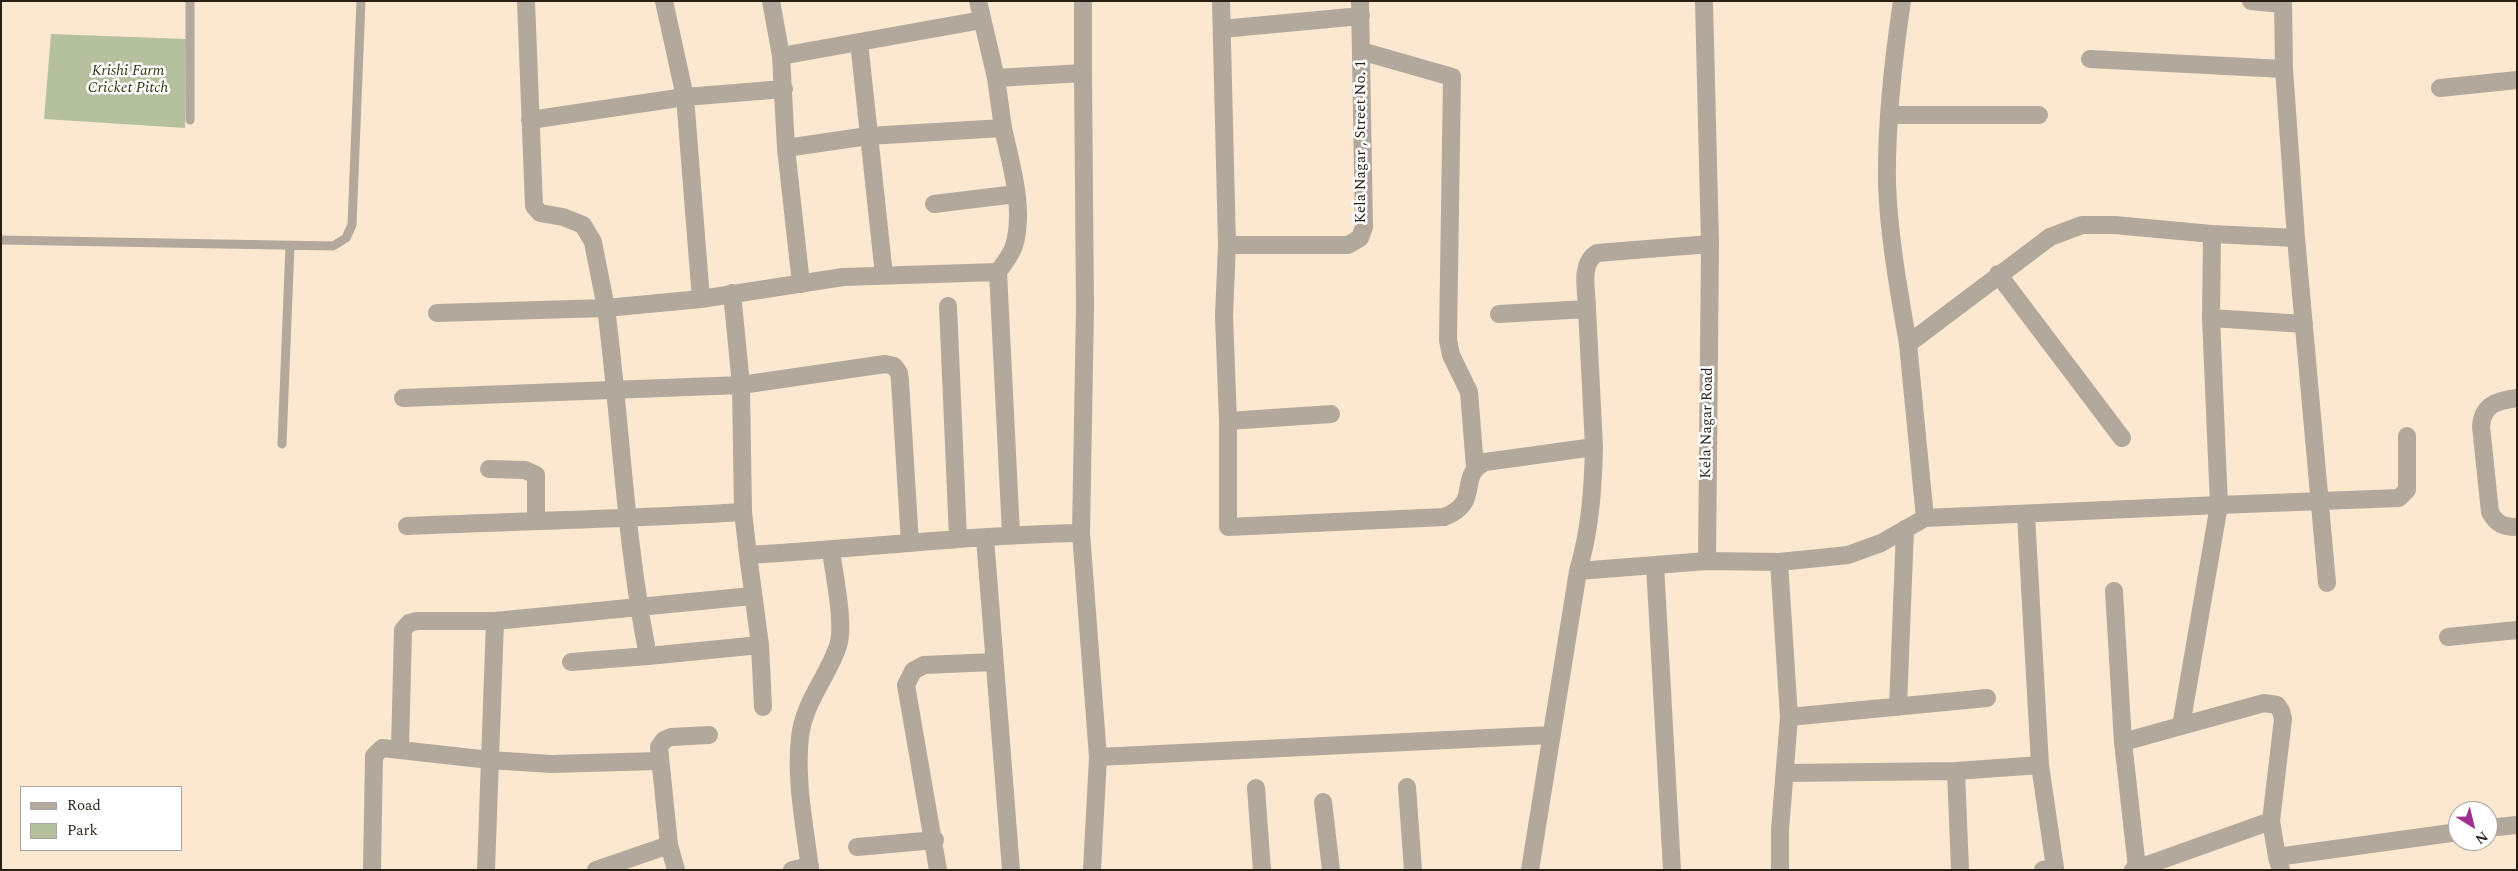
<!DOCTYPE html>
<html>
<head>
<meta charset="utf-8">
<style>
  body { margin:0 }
  #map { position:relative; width:2518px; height:871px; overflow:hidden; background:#fce8d0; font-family:Spectral,serif }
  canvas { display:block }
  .frame { position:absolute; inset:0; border:2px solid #281f14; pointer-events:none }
  .legend { position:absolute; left:20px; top:786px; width:162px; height:65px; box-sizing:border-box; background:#fff; border:1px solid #a9a5a1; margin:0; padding:6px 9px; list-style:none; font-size:15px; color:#281f14 }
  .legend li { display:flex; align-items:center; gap:10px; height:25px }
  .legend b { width:25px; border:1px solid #a9a5a1 }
  .north { position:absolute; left:2448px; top:801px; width:50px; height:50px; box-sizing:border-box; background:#fff; border:1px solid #a9a5a1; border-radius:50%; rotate:144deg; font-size:14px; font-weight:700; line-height:20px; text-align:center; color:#281f14 }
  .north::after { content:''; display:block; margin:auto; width:18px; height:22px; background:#9f308e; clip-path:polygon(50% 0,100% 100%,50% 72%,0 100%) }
</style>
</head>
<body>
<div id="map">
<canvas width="2518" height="871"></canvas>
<div class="frame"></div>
<ul class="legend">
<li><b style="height:6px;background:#b2a89b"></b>Road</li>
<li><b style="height:14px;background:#b5c09f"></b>Park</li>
</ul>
<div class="north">N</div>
</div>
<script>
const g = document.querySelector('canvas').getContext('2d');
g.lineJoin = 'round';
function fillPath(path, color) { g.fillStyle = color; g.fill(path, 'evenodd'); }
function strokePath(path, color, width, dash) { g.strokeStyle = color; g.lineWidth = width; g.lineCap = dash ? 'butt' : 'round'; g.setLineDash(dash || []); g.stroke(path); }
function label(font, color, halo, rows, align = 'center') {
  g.font = font + ' Spectral,serif'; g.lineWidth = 5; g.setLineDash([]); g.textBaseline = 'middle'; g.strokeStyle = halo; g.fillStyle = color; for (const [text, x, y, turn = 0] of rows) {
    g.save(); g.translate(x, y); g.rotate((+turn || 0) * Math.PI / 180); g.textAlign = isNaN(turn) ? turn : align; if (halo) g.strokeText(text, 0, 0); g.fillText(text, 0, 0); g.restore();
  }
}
const green = new Path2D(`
  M 51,34 L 186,39 L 185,128 L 44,119 Z`);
const service = new Path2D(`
  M 190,1 L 190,120
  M 1,240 L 333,246 L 346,238 L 352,225 L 361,1
  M 282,444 L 290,245`);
const minor = new Path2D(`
  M 664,1 L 685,97 L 701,299
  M 771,1 L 781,56 L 786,148
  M 978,1 L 996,78
  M 1221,1 L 1227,245 L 1224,316 L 1228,421
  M 1704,1 L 1710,244 L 1707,561 L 1779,562 L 1789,717 L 1780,830 L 1780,870
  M 1902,1 C 1893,61 1886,123 1887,184 C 1889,238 1899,291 1908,344 L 2050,237 L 2082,225 L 2114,225 L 2212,234 L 2296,238
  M 2251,1 L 2282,4
  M 2283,1 L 2284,69
  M 1222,29 L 1361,16
  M 859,42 L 884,275
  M 1361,51 L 1452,77 L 1448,340 L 1451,355 L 1469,392 L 1475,467
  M 781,56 L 982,20
  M 2090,59 L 2284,69 L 2296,238 L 2327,583
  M 2440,88 L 2517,80
  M 1889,115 L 2039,115
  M 530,120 L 685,97 L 784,89
  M 934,204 L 1016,194
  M 1227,245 L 1348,245 L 1360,238 L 1364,227 L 1360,1
  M 998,272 L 1011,534
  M 1998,274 L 2122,438
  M 801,284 L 786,148 L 868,136 L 1003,128 L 996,78 L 1083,73 L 1083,1
  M 732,293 L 741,385 L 743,512
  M 948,306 L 958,538
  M 1587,309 L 1594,447
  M 437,313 L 606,308 L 593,242 L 583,225 L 563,217 L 540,213 L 534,206 L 526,1
  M 1499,314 L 1587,309 C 1587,291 1579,264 1597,253 L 1710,244
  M 2211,318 L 2304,324
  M 1908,344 L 1925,518
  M 403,398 L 741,385 L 885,364 L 894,366 L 899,373 L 900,381 L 910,543
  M 2517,398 C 2497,401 2483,404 2481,426 L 2490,512 C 2496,524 2504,527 2517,527
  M 1331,414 L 1228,421 L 1228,527 L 1444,517 C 1483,502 1456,477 1485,462 L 1594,447 C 1593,490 1590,531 1578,571 L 1530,870
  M 489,469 L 525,470 L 536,475 L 536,520
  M 407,526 C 519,521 631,519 743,512 L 748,555 C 859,549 969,535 1081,533 L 1085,308 L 1083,73
  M 1081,533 L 1098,757 L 1092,870
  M 985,538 L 1011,870
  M 748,555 L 760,645 L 763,707
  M 1779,562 L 1848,555 L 1881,543 L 1925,518 L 2219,505 L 2211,318 L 2212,234
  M 1655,565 L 1672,870
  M 1578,571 L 1707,561
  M 2114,591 L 2123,742
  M 2448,637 L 2517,630
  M 648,656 L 760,645
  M 571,662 L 648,656 C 625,541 621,424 606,308 L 701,299 L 843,277 L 998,272 C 1003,265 1011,255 1014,246 C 1025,209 1011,165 1003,128
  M 1898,707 L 1905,529
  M 1789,717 L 1987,698
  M 2181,726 L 2219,505 L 2399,498 L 2407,490 L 2407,436
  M 400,750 L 403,630 L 409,623 L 417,621 L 495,621 L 752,596
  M 1098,757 L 1550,735
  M 2040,765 L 2055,868 L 2043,870
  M 1956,771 L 1960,870
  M 1786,773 L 1956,771 L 2040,765 L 2026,515
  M 1407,787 L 1413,870
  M 1256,788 L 1262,870
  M 1323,802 L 1331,870
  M 2488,828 L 2517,825
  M 669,845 L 676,870
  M 857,847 L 935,840
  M 2277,857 L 2458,832
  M 2137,868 L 2123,742 L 2264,703 L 2277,705 L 2281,711 L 2283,719 L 2271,821
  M 372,870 L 374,756 L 382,748 L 490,760 L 551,764 L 659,761
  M 486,870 L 495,621
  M 596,870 L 669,845 L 659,747 L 664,740 L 671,737 L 709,735
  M 792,870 L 810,866
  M 810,870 C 805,827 795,780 800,737 C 804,702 827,678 838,646 C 845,625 834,574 831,551
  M 938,870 L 906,685 L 913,671 L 924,665 L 994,662
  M 2133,870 L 2271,821 L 2277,857 L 2281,870`);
const parkNames = [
  ["Krishi Farm",128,72],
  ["Cricket Pitch",128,89]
];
const streetNames = [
  ["Kela Nagar , Street No. 1",1362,142,-90],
  ["Kela Nagar Road",1708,423,-89]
];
fillPath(green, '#b5c09f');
strokePath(service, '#b2a89b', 9);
strokePath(minor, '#b2a89b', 18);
label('italic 15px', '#2c3707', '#fff', parkNames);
label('15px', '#281f14', '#fff', streetNames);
</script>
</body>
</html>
